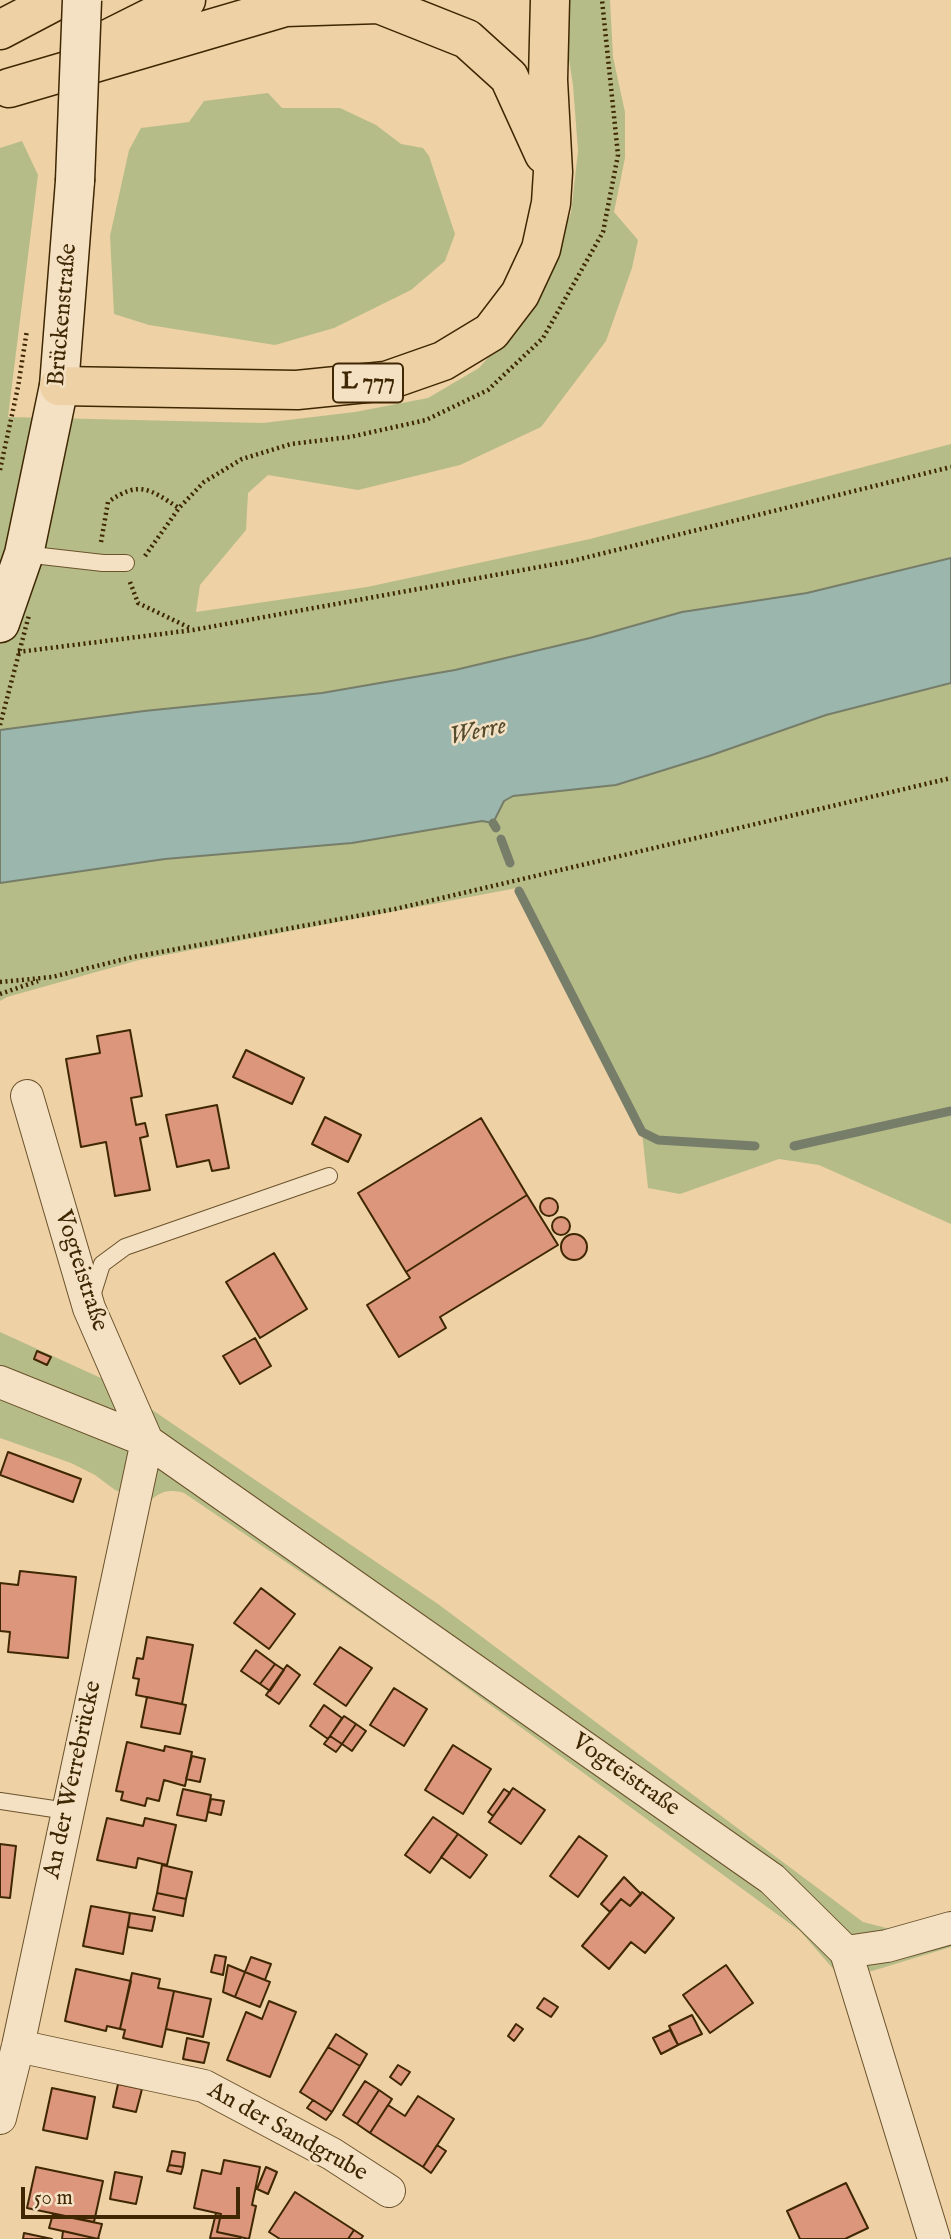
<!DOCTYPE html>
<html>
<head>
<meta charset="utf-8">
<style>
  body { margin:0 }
  #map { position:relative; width:951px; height:2239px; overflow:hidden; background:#eed1a5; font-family:"IM FELL English",serif }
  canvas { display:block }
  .scale { position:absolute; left:21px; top:2187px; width:219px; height:32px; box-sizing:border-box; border:4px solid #3e2702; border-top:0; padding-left:9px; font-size:21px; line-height:24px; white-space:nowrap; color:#3e2702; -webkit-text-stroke:5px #f4e1c4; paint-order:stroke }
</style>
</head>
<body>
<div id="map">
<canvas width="951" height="2239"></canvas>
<div class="scale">50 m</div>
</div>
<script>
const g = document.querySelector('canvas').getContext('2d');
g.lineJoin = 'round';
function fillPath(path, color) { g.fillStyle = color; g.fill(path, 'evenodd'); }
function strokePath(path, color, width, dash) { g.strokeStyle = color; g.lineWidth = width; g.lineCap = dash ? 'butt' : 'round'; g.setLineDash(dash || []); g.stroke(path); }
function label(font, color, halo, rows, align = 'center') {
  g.font = font + ' "IM FELL English",serif'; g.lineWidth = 5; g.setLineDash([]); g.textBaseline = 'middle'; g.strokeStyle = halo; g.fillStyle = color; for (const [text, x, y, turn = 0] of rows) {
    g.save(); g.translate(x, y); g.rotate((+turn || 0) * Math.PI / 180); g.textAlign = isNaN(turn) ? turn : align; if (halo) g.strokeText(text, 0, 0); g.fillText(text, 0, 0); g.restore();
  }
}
const green = new Path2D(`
  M 563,0 L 610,0 L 613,57 L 625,112 L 625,158 L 614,212 L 638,240 L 632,268 L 606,341 L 541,427 L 460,465 L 358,490 L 268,475 L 248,493 L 246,530 L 200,585 L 196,612 L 367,587 L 590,539 L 951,444 L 951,558 L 807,593 L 682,612 L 590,638 L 455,670 L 323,693 L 144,711 L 0,730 L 0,148 L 22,141 L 38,175 L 8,417 L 263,423 L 355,412 L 428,398 L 479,368 L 524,317 L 571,213 L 578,151 L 573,85 L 562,16 Z
  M 268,93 L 282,108 L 340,108 L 376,125 L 401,144 L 423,148 L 429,156 L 455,234 L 445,261 L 411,290 L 334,328 L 275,345 L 149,325 L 114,314 L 110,236 L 129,150 L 141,128 L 189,122 L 204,101 Z
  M 951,683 L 951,1224 L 819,1165 L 779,1159 L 680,1194 L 648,1188 L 641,1123 L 522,887 L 139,960 L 7,997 L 0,1001 L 0,883 L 165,859 L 352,843 L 482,821 L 493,822 L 504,801 L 513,796 L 616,785 L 709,756 L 826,715 Z
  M 0,1332 L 114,1384 L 438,1604 L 863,1922 L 890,1929 L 951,1912 L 951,1947 L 872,1971 L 836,1972 L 800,1931 L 404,1642 L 184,1493 C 169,1489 161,1491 150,1501 L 115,1490 L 95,1475 L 71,1463 L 0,1438 Z`);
const water = new Path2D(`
  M 951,558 L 951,683 L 826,715 L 709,756 L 616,785 L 513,796 L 504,801 L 493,823 L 482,821 L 352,843 L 165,859 L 0,883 L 0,730 L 144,711 L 322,693 L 455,670 L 590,638 L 682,612 L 807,593 Z`);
const stream = new Path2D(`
  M 493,823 L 496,828
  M 501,839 L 510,863
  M 519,891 L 642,1132 L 658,1140 L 755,1146
  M 794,1146 L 951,1111`);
const building = new Path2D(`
  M 130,1030 L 142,1096 L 131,1098 L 136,1125 L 145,1123 L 148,1136 L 140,1138 L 150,1190 L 115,1196 L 106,1142 L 81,1147 L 66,1059 L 100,1053 L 97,1036 Z
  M 246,1050 L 304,1078 L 292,1104 L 233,1077 Z
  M 217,1105 L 229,1168 L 212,1171 L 209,1160 L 177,1167 L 166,1115 Z
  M 325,1117 L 361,1135 L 348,1162 L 312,1144 Z
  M 481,1118 L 527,1195 L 406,1272 L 358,1193 Z
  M 527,1195 L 558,1245 L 440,1317 L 446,1328 L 399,1357 L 367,1305 L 410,1278 L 406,1272 Z
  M540 1207a9 9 0 1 1 18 0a9 9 0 1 1-18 0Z
  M552 1226a9 9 0 1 1 18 0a9 9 0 1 1-18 0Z
  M561 1247a13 13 0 1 1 26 0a13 13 0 1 1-26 0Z
  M 274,1253 L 307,1309 L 260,1338 L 226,1282 Z
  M 255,1338 L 271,1366 L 240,1384 L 223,1356 Z
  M 37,1351 L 51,1357 L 47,1365 L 34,1359 Z
  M 8,1452 L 81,1479 L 73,1502 L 0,1475 Z
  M 20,1571 L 76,1577 L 68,1658 L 8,1652 L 10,1632 L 0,1631 L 0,1583 L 18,1585 Z
  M 261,1588 L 295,1614 L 269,1649 L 234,1623 Z
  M 147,1637 L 193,1645 L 182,1704 L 136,1695 L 139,1679 L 133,1678 L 137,1658 L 143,1659 Z
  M 340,1647 L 372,1668 L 346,1706 L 314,1684 Z
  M 256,1650 L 275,1664 L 260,1684 L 241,1671 Z
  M 275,1664 L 284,1670 L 270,1691 L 260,1684 Z
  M 287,1665 L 300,1675 L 279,1704 L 266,1695 Z
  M 394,1688 L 427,1709 L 404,1746 L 370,1725 Z
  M 147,1697 L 186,1705 L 180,1734 L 141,1727 Z
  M 324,1705 L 342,1718 L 328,1739 L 310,1726 Z
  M 344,1716 L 356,1724 L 342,1744 L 330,1736 Z
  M 356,1724 L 366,1731 L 352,1751 L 342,1744 Z
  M 330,1736 L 342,1744 L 336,1752 L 324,1744 Z
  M 127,1742 L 164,1751 L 165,1746 L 192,1752 L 185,1786 L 164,1780 L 159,1801 L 147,1798 L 145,1806 L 121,1800 L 123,1792 L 116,1791 Z
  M 453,1745 L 491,1769 L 463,1814 L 425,1790 Z
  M 192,1756 L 205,1759 L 200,1782 L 186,1779 Z
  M 513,1788 L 545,1810 L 521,1844 L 489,1822 Z
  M 183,1789 L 211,1795 L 206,1821 L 177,1815 Z
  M 504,1789 L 510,1793 L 493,1816 L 488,1812 Z
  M 211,1799 L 224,1801 L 221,1815 L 208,1812 Z
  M 433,1817 L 458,1834 L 430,1873 L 405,1855 Z
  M 107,1818 L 143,1826 L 145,1818 L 176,1825 L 167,1865 L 138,1858 L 136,1868 L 97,1860 Z
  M 458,1834 L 487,1855 L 470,1878 L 441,1857 Z
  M 579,1836 L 607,1856 L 578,1897 L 550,1876 Z
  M 0,1844 L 16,1846 L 10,1898 L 0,1897 Z
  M 162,1865 L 192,1872 L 186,1899 L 157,1893 Z
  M 624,1877 L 641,1894 L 630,1906 L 621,1899 L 610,1912 L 601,1904 Z
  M 642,1892 L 674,1918 L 645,1953 L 631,1942 L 609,1969 L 582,1946 L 621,1899 L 630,1906 Z
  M 157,1893 L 186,1899 L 183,1916 L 153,1910 Z
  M 91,1906 L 130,1913 L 123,1954 L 83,1946 Z
  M 130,1913 L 155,1917 L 152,1931 L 128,1927 Z
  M 215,1955 L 226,1957 L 223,1975 L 211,1972 Z
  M 251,1957 L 271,1964 L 265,1980 L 245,1972 Z
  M 228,1965 L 245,1972 L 235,1997 L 223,1992 Z
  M 726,1965 L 753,2003 L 710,2033 L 683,1995 Z
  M 76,1969 L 131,1981 L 120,2029 L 107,2026 L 106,2031 L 65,2021 Z
  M 245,1972 L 270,1982 L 260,2007 L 235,1997 Z
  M 132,1973 L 160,1979 L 158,1988 L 174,1991 L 162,2047 L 123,2038 L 125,2030 L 120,2029 Z
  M 174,1991 L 211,1999 L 203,2037 L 166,2029 Z
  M 544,1998 L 558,2007 L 551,2017 L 537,2008 Z
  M 269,2001 L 296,2012 L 270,2077 L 227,2060 L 246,2012 L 262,2019 Z
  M 692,2015 L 702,2034 L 678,2045 L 669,2026 Z
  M 516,2024 L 523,2029 L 514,2041 L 508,2036 Z
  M 670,2030 L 678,2045 L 661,2054 L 653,2038 Z
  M 336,2034 L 367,2054 L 360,2066 L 328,2047 Z
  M 187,2038 L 209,2043 L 204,2063 L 183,2059 Z
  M 328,2047 L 360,2066 L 332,2112 L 300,2092 Z
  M 398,2065 L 410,2072 L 401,2085 L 390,2077 Z
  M 365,2081 L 379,2090 L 357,2124 L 343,2115 Z
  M 118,2084 L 142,2089 L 136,2112 L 113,2107 Z
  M 52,2088 L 95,2097 L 87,2139 L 43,2130 Z
  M 379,2090 L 392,2099 L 370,2133 L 357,2124 Z
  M 418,2096 L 454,2119 L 423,2167 L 370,2133 L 388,2105 L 405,2116 Z
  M 313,2100 L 332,2112 L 326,2120 L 307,2108 Z
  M 437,2145 L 446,2151 L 431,2173 L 423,2167 Z
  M 172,2151 L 185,2153 L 183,2167 L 169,2165 Z
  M 224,2160 L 260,2167 L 252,2205 L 256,2206 L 249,2239 L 217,2232 L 221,2214 L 194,2208 L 202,2170 L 221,2174 Z
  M 169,2165 L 183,2167 L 181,2174 L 167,2171 Z
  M 36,2167 L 103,2181 L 94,2222 L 27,2208 Z
  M 266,2167 L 277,2172 L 268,2194 L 257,2189 Z
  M 115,2172 L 142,2177 L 136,2204 L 110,2199 Z
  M 846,2183 L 868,2228 L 845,2239 L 800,2239 L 787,2211 Z
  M 295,2192 L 354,2230 L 348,2239 L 280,2239 L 269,2232 Z
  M 216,2213 L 221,2214 L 217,2232 L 241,2237 L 240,2239 L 210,2238 Z
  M 53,2214 L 102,2224 L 98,2239 L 49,2228 Z
  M 354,2230 L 363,2236 L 361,2239 L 348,2239 Z
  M 63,2231 L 98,2239 L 99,2239 L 62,2239 Z
  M 24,2233 L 52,2239 L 23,2239 Z`);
const path = new Path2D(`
  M 0,470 L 18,387 L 27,330
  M 101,542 L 108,502 C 140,480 149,489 179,508
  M 145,556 L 179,508 L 204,482 L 242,459 L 291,444 L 350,437 L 426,420 L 488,390 L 543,338 L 603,232 L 618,155 L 602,0
  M 130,582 L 138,603 L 192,629
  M 18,652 L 193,630 L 572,561 L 951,467
  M 0,982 L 52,977 L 133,957 L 395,909 L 951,778
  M 0,994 L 38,981`);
const service = new Path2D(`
  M 24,554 L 103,563 L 126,563
  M 91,1299 L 102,1264 L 125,1247 L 329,1176
  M 0,1801 L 67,1811`);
const minor = new Path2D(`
  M 27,1096 L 89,1308 L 147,1441
  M 0,1382 L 147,1441 L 772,1879 L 846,1952 L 934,2239
  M 846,1952 L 887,1946 L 951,1928
  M 18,2046 L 204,2086 L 332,2154 L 389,2191
  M 0,2118 L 18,2046 L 147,1441`);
const secondary = new Path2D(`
  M 0,623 L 24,554 L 59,386 L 75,181`);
const trunk = new Path2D(`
  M 0,30 L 57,0
  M 100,43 L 186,0
  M 9,88 L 285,7 L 379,4 L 467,39 L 509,77 L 544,154
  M 59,386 L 297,390 L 386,381 L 443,361 L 491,332 L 520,294 L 541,249 L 551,203 L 553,172 L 548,80 L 550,0`);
const pathBridge = new Path2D(`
  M 0,725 L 29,615`);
const secondaryBridge = new Path2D(`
  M 75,181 L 82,0`);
const shields = [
  [368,383,70]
];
const shieldNames = [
  ["L 777",368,383]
];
const streetNames = [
  ["Brückenstraße",64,315,-85],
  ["Vogteistraße",80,1271,72],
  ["Vogteistraße",625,1776,35],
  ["An der Werrebrücke",74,1780,-78],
  ["An der Sandgrube",287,2133,29]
];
const waterNames = [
  ["Werre",478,733,-12]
];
fillPath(green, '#b6bc88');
fillPath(water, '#9bb6ad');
strokePath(water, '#767d69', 2);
strokePath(stream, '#767d69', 9);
fillPath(building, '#db967b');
strokePath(building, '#3e2702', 2);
strokePath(service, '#6a522b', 18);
strokePath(minor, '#6a522b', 34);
strokePath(secondary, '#3e2702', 41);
strokePath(trunk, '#3e2702', 41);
strokePath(path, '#3e2702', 4.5, [2, 3.5]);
strokePath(service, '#f4e1c4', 16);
strokePath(minor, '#f4e1c4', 32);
strokePath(secondary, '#f4e1c4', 38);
strokePath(trunk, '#eed1a5', 38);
strokePath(secondaryBridge, '#3e2702', 41, []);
strokePath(pathBridge, '#3e2702', 4.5, [2, 3.5]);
strokePath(secondaryBridge, '#f4e1c4', 38);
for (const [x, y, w] of shields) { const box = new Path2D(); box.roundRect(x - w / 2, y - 19.5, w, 39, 5); g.fillStyle = '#f4e1c4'; g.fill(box); strokePath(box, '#3e2702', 2); }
label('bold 23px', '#3e2702', null, shieldNames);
label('24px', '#3e2702', '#f4e1c4', streetNames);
label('italic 26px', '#554b2d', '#f4e1c4', waterNames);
</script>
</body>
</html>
